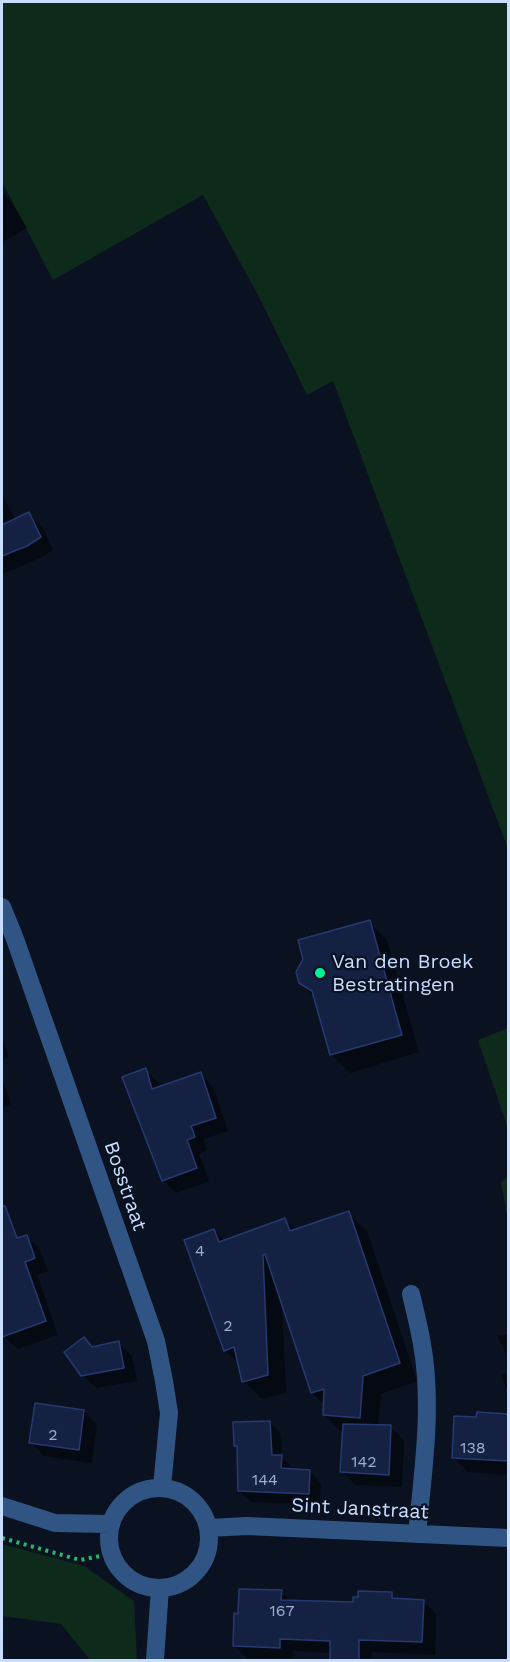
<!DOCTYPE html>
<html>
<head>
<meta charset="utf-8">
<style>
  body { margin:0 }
  #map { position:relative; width:510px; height:1662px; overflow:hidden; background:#0a1120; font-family:"Work Sans",sans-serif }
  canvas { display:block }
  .frame { position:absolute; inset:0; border:3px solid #c9ddff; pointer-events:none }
</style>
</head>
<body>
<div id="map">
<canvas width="510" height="1662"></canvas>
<div class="frame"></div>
</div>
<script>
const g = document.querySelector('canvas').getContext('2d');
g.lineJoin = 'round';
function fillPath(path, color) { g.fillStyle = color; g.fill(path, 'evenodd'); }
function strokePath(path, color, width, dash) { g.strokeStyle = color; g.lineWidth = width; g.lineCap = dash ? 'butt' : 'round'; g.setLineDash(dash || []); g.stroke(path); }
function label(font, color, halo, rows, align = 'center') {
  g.font = font + ' "Work Sans",sans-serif'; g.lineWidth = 4.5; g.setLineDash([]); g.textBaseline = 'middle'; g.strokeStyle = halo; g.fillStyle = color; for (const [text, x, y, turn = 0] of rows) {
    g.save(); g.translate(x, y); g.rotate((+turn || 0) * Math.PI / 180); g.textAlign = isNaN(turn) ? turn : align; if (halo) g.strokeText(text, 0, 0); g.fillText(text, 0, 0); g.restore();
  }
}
const green = new Path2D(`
  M 2,2 L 508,2 L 508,849 L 333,381 L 307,395 L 258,295 L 203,195 L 53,280 L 2,182 Z
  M 508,1028 L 508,1129 L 478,1040 Z
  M 508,1177 L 508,1220 L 501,1182 Z
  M 2,1544 L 84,1566 L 134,1601 L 137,1660 L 90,1660 L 61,1624 L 2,1616 Z`);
const shadow = new Path2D(`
  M 2,192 L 13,204 L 27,228 L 2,242 Z
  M 2,495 L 16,520 L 29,514 L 42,526 L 53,550 L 40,558 L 2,574 Z
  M 369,922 L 387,940 L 419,1052 L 350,1073 L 331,1054 L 315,998 L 300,983 Z
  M 2,1037 L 9,1057 L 2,1060 Z
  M 145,1069 L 158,1082 L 160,1088 L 200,1074 L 213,1087 L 228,1131 L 203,1139 L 207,1150 L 199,1154 L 209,1181 L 176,1193 L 163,1180 Z
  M 2,1079 L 11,1104 L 2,1108 Z
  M 348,1213 L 367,1231 L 417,1381 L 381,1394 L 378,1426 L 391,1427 L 404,1440 L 402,1487 L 355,1485 L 342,1471 L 343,1433 L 324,1415 L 325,1405 L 312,1393 L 282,1305 L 286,1393 L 262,1399 L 244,1381 L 239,1364 L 225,1350 L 214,1230 L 225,1241 L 285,1220 L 295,1230 Z
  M 27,1236 L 40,1250 L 48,1271 L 37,1275 L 58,1335 L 18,1349 L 4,1336 L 2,1328 L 2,1245 Z
  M 497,1335 L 508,1335 L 508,1358 Z
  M 84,1339 L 94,1348 L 118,1343 L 132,1356 L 137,1381 L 96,1388 L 83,1375 Z
  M 508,1372 L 508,1392 L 501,1376 Z
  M 84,1411 L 97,1425 L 92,1463 L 44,1456 L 31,1443 Z
  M 478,1414 L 508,1415 L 508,1475 L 468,1472 L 453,1458 L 478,1419 Z
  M 270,1422 L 281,1434 L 282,1458 L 293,1468 L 292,1470 L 309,1471 L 321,1483 L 320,1505 L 251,1502 L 239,1490 L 238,1449 L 235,1446 Z
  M 281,1592 L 291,1601 L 354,1603 L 391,1593 L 398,1600 L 423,1601 L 436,1614 L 435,1655 L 372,1652 L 371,1660 L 331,1660 L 331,1653 L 293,1651 L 292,1660 L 248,1659 L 234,1646 L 239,1615 Z`);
const building = new Path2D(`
  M 29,512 L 41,537 L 27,546 L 2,556 L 2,525 Z
  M 370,920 L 402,1035 L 330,1055 L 312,991 L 299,983 L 296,972 L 303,959 L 298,940 Z
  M 146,1068 L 152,1089 L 201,1072 L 216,1118 L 191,1126 L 195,1137 L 187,1140 L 197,1168 L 162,1181 L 122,1077 Z
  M 2,1206 L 5,1206 L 17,1238 L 27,1235 L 35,1258 L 25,1262 L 46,1321 L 2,1337 Z
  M 349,1211 L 400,1363 L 363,1376 L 360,1418 L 323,1415 L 324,1389 L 311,1393 L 265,1254 L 263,1255 L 268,1375 L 242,1382 L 234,1347 L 224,1351 L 184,1240 L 214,1229 L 219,1242 L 285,1218 L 290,1231 Z
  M 84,1337 L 92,1347 L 119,1341 L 124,1368 L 81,1376 L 64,1352 Z
  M 35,1403 L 84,1410 L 79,1450 L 29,1443 Z
  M 477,1412 L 508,1414 L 508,1461 L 452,1458 L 454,1416 L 476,1417 Z
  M 270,1421 L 272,1455 L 282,1455 L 281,1468 L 310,1470 L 309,1494 L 238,1491 L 237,1446 L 234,1446 L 233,1422 Z
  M 343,1424 L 391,1425 L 389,1475 L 340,1472 Z
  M 239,1589 L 282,1590 L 281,1600 L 353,1602 L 353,1597 L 358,1597 L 358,1591 L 392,1592 L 392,1598 L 424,1600 L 422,1642 L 359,1640 L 359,1660 L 330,1660 L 330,1641 L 280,1639 L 280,1648 L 233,1646 L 234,1613 L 238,1614 Z`);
const path = new Path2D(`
  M 2,1538 L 80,1560 L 111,1554`);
const minor = new Path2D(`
  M 2,907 L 15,939 L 156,1341 L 164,1381 L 169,1413 L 162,1487
  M 411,1294 C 415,1311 419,1327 422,1344 C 433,1405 423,1472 417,1534
  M109 1538a50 50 0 1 1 100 0a50 50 0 1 1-100 0Z
  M 2,1506 L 55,1523 L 110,1524
  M 209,1528 L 247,1526 L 508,1538
  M 155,1660 L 160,1588`);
const markers = [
  [320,973,6,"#00f497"]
];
const numberNames = [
  ["4",200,1251],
  ["2",228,1326],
  ["2",53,1435],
  ["138",473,1448],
  ["142",364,1462],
  ["144",265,1480],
  ["167",282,1611]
];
const poiNames = [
  ["Van den Broek",332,962],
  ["Bestratingen",332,985]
];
const streetNames = [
  ["Bosstraat",125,1186,71],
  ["Sint Janstraat",360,1509,3]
];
fillPath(green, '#0d2a1b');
fillPath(shadow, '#0007');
fillPath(building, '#152143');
strokePath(building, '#243a71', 1.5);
strokePath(path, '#21bb68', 4, [3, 4.5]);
strokePath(minor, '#305584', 18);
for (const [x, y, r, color] of markers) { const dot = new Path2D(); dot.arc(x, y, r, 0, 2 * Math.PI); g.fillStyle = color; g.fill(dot); strokePath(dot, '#0a1120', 2); }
label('16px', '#9caed0', null, numberNames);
label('20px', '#c9ddff', '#0a1120', poiNames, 'left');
label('20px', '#c9ddff', '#0a1120', streetNames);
</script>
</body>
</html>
